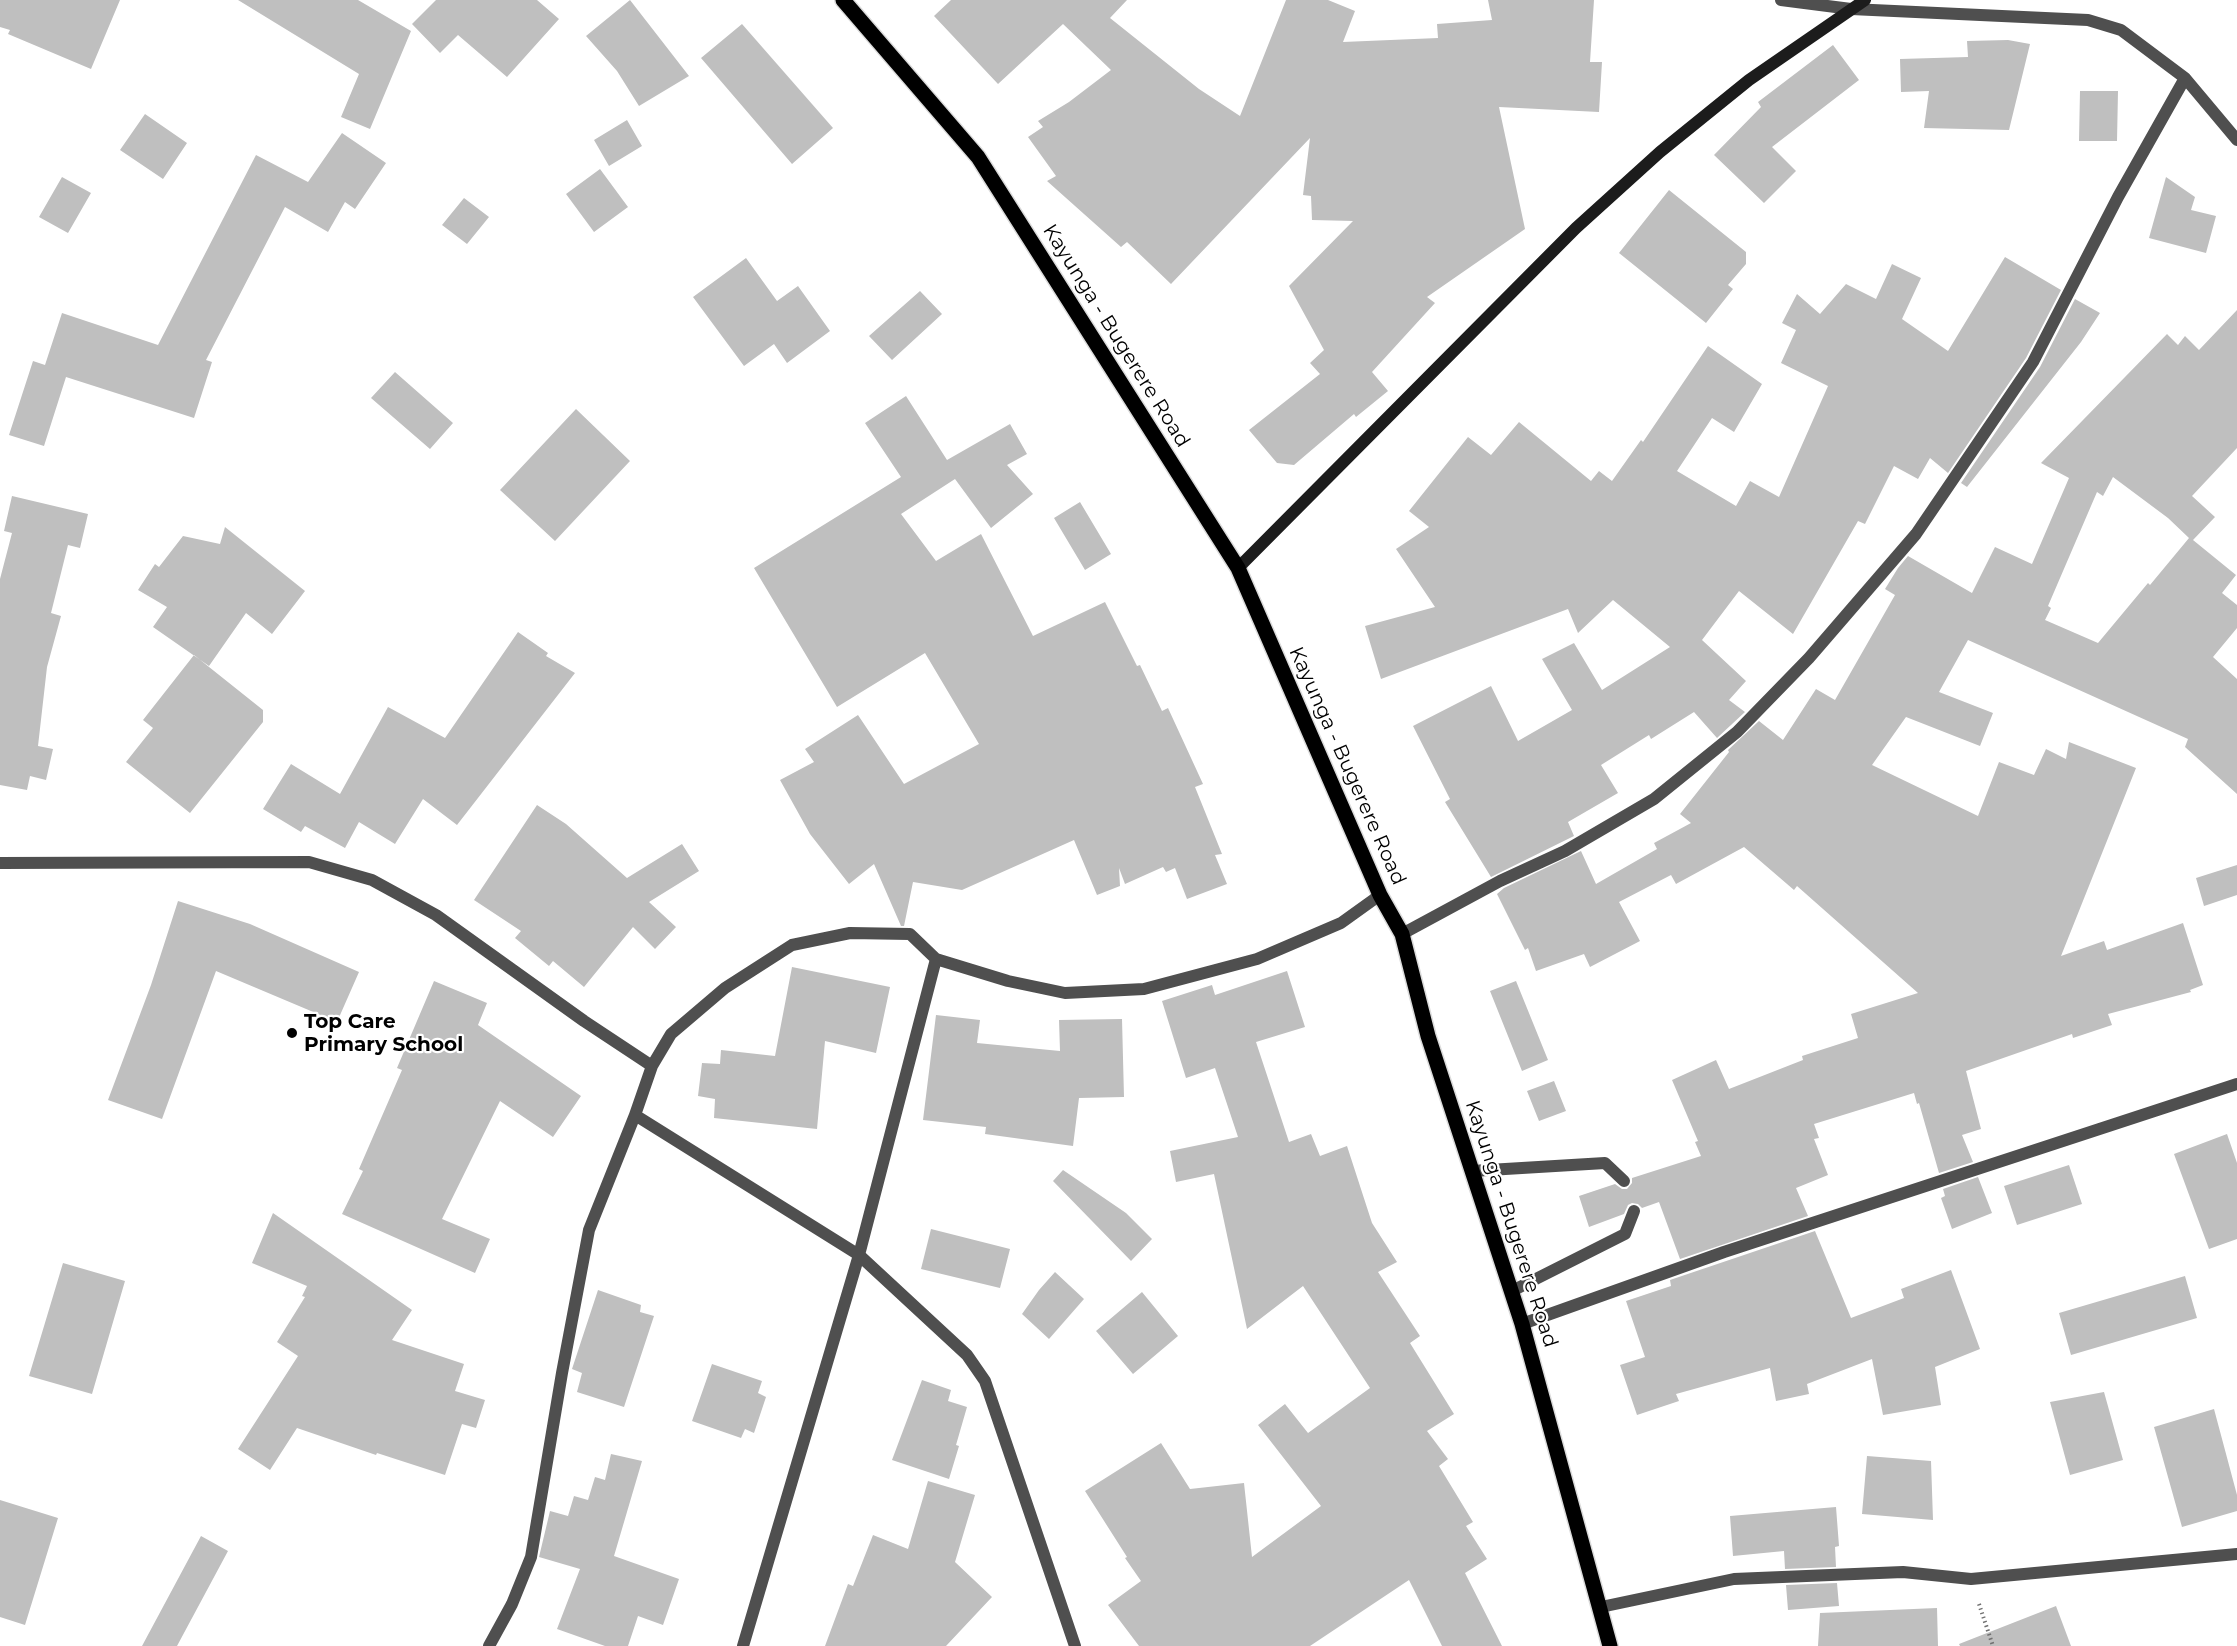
<!DOCTYPE html>
<html>
<head>
<meta charset="utf-8">
<style>
  body { margin:0 }
  canvas { display:block; background:#fff }
</style>
</head>
<body>
<canvas width="2237" height="1646"></canvas>
<script>
const g = document.querySelector('canvas').getContext('2d');
g.lineJoin = 'round';
function fillPath(path, color) { g.fillStyle = color; g.fill(path, 'evenodd'); }
function strokePath(path, color, width, dash) { g.strokeStyle = color; g.lineWidth = width; g.lineCap = dash ? 'butt' : 'round'; g.setLineDash(dash || []); g.stroke(path); }
function label(font, color, halo, rows, align = 'center') {
  g.font = font + ' Montserrat,sans-serif'; g.lineWidth = 4.5; g.setLineDash([]); g.textBaseline = 'middle'; g.strokeStyle = halo; g.fillStyle = color; for (const [text, x, y, turn = 0] of rows) {
    g.save(); g.translate(x, y); g.rotate((+turn || 0) * Math.PI / 180); g.textAlign = isNaN(turn) ? turn : align; if (halo) g.strokeText(text, 0, 0); g.fillText(text, 0, 0); g.restore();
  }
}
const building = new Path2D(`
  M 0,0 L 120,0 L 91,69 L 8,34 L 10,30 L 0,27 Z
  M 238,0 L 358,0 L 411,31 L 370,129 L 341,117 L 359,74 Z
  M 436,0 L 537,0 L 559,19 L 507,77 L 458,35 L 440,53 L 412,24 Z
  M 630,0 L 689,76 L 639,106 L 617,71 L 586,36 Z
  M 951,0 L 1127,0 L 1110,18 L 1199,89 L 1240,116 L 1286,0 L 1328,0 L 1355,11 L 1343,42 L 1438,38 L 1437,24 L 1492,20 L 1488,0 L 1594,0 L 1590,62 L 1602,62 L 1599,112 L 1499,107 L 1525,229 L 1427,297 L 1435,303 L 1372,372 L 1388,391 L 1356,417 L 1354,414 L 1294,465 L 1277,463 L 1249,430 L 1320,374 L 1310,363 L 1324,350 L 1289,286 L 1353,221 L 1312,220 L 1311,196 L 1303,195 L 1310,138 L 1171,284 L 1127,242 L 1121,247 L 1047,181 L 1056,176 L 1028,137 L 1043,127 L 1038,121 L 1069,102 L 1111,70 L 1063,24 L 998,84 L 934,16 Z
  M 742,24 L 833,128 L 792,164 L 701,58 Z
  M 2008,40 L 2030,44 L 2009,130 L 1924,128 L 1929,91 L 1901,92 L 1900,59 L 1968,57 L 1967,41 Z
  M 1833,45 L 1859,80 L 1772,147 L 1796,171 L 1764,203 L 1714,155 L 1761,107 L 1758,102 Z
  M 2080,91 L 2118,91 L 2117,141 L 2079,141 Z
  M 145,114 L 187,143 L 163,179 L 120,150 Z
  M 627,120 L 642,146 L 609,166 L 594,140 Z
  M 342,133 L 386,163 L 355,209 L 345,202 L 328,232 L 285,207 L 206,360 L 212,362 L 194,418 L 66,377 L 44,446 L 9,435 L 33,361 L 45,365 L 62,313 L 158,345 L 256,155 L 308,182 Z
  M 600,169 L 628,207 L 594,232 L 566,194 Z
  M 62,177 L 91,193 L 68,233 L 39,217 Z
  M 2166,177 L 2195,197 L 2191,210 L 2216,216 L 2206,253 L 2149,238 Z
  M 1669,190 L 1746,252 L 1746,264 L 1728,285 L 1733,289 L 1706,323 L 1619,253 Z
  M 464,198 L 489,217 L 467,244 L 442,225 Z
  M 2005,257 L 2061,290 L 2026,358 L 1948,473 L 1930,458 L 1918,479 L 1894,466 L 1865,524 L 1858,521 L 1793,634 L 1739,591 L 1702,640 L 1746,681 L 1729,700 L 1745,712 L 1717,738 L 1694,712 L 1651,739 L 1649,735 L 1601,765 L 1618,793 L 1568,822 L 1574,836 L 1491,877 L 1445,802 L 1450,799 L 1413,726 L 1491,686 L 1518,741 L 1572,710 L 1542,659 L 1574,643 L 1602,690 L 1670,647 L 1613,600 L 1578,633 L 1568,609 L 1381,679 L 1365,626 L 1435,607 L 1396,549 L 1429,527 L 1409,511 L 1468,437 L 1491,455 L 1519,422 L 1591,481 L 1599,471 L 1612,481 L 1641,440 L 1643,442 L 1708,346 L 1762,384 L 1734,432 L 1712,418 L 1677,471 L 1736,506 L 1750,481 L 1779,497 L 1828,386 L 1781,363 L 1796,330 L 1782,323 L 1797,294 L 1820,314 L 1846,284 L 1876,299 L 1892,264 L 1921,278 L 1902,319 L 1948,351 Z
  M 746,258 L 777,301 L 798,286 L 830,331 L 787,363 L 774,344 L 744,366 L 693,297 Z
  M 920,291 L 942,314 L 892,360 L 869,336 Z
  M 2075,299 L 2100,313 L 2081,342 L 1967,487 L 1961,483 L 2040,367 Z
  M 2237,310 L 2237,448 L 2192,496 L 2215,517 L 2193,540 L 2236,575 L 2222,593 L 2237,605 L 2237,628 L 2213,657 L 2237,679 L 2237,794 L 2185,747 L 2188,739 L 1968,640 L 1939,692 L 1993,713 L 1980,746 L 1906,717 L 1872,765 L 1978,816 L 1999,762 L 2034,775 L 2046,749 L 2066,759 L 2069,742 L 2136,768 L 2061,956 L 2104,941 L 2107,950 L 2183,923 L 2203,985 L 2190,990 L 2191,992 L 2108,1014 L 2112,1025 L 2073,1038 L 2072,1034 L 1966,1071 L 1981,1129 L 1962,1135 L 1973,1162 L 1939,1173 L 1919,1103 L 1917,1104 L 1914,1093 L 1814,1124 L 1819,1138 L 1814,1139 L 1828,1175 L 1796,1188 L 1808,1216 L 1680,1259 L 1659,1202 L 1642,1208 L 1638,1204 L 1632,1203 L 1628,1205 L 1624,1214 L 1589,1227 L 1579,1196 L 1615,1184 L 1622,1189 L 1627,1189 L 1632,1183 L 1632,1178 L 1701,1156 L 1695,1142 L 1698,1141 L 1672,1080 L 1716,1060 L 1729,1089 L 1803,1060 L 1802,1056 L 1858,1038 L 1851,1014 L 1918,993 L 1797,886 L 1794,890 L 1744,847 L 1676,884 L 1671,875 L 1619,902 L 1640,941 L 1590,967 L 1584,954 L 1536,971 L 1528,948 L 1525,950 L 1497,894 L 1504,888 L 1581,851 L 1596,884 L 1657,849 L 1654,843 L 1691,823 L 1680,814 L 1729,752 L 1728,750 L 1759,721 L 1783,740 L 1816,689 L 1835,700 L 1895,595 L 1885,589 L 1898,568 L 1908,556 L 1972,593 L 1995,547 L 2032,564 L 2069,478 L 2041,463 L 2167,334 L 2178,345 L 2185,336 L 2199,350 ZM 2113,477 L 2168,518 L 2189,538 L 2150,585 L 2148,583 L 2098,643 L 2045,620 L 2051,608 L 2048,606 L 2097,492 L 2103,496 Z
  M 395,372 L 453,423 L 430,449 L 371,398 Z
  M 906,396 L 947,460 L 1010,424 L 1027,454 L 1007,465 L 1033,494 L 991,528 L 955,479 L 901,514 L 936,561 L 981,534 L 1033,636 L 1105,602 L 1137,666 L 1140,665 L 1162,711 L 1168,708 L 1203,784 L 1195,787 L 1222,854 L 1215,855 L 1227,884 L 1187,899 L 1175,868 L 1166,872 L 1163,867 L 1125,884 L 1119,868 L 1120,886 L 1097,895 L 1074,840 L 962,890 L 913,882 L 904,926 L 901,926 L 874,864 L 849,884 L 810,834 L 780,780 L 814,762 L 805,749 L 858,715 L 904,784 L 979,744 L 925,653 L 837,707 L 754,568 L 901,477 L 865,423 Z
  M 576,409 L 630,461 L 555,541 L 500,490 Z
  M 12,496 L 88,514 L 80,548 L 68,545 L 51,613 L 61,616 L 47,667 L 38,746 L 53,749 L 46,780 L 30,776 L 27,790 L 0,785 L 0,579 L 12,533 L 4,531 Z
  M 1080,502 L 1111,554 L 1085,570 L 1054,518 Z
  M 225,527 L 305,591 L 272,634 L 246,613 L 209,666 L 153,627 L 167,607 L 138,590 L 155,564 L 159,567 L 183,536 L 220,544 Z
  M 518,632 L 548,653 L 546,656 L 575,673 L 457,825 L 423,799 L 395,844 L 359,822 L 345,848 L 305,826 L 301,832 L 263,809 L 291,764 L 340,794 L 388,707 L 445,738 Z
  M 194,655 L 263,710 L 263,722 L 190,813 L 126,762 L 153,728 L 143,720 Z
  M 537,805 L 566,824 L 627,878 L 682,844 L 699,871 L 649,902 L 676,927 L 655,949 L 633,927 L 584,987 L 553,961 L 549,966 L 515,938 L 521,931 L 474,900 Z
  M 2237,865 L 2237,895 L 2204,906 L 2196,878 Z
  M 178,901 L 250,924 L 359,972 L 337,1022 L 216,971 L 162,1119 L 108,1100 L 151,985 Z
  M 792,967 L 890,987 L 876,1053 L 825,1041 L 817,1129 L 714,1118 L 715,1099 L 698,1096 L 702,1063 L 720,1064 L 721,1050 L 775,1056 Z
  M 1287,971 L 1305,1027 L 1256,1042 L 1289,1142 L 1311,1134 L 1320,1156 L 1347,1146 L 1372,1223 L 1397,1262 L 1378,1272 L 1420,1336 L 1410,1343 L 1454,1414 L 1427,1431 L 1448,1459 L 1439,1466 L 1473,1522 L 1466,1526 L 1487,1559 L 1465,1573 L 1502,1646 L 1442,1646 L 1409,1580 L 1310,1646 L 1139,1646 L 1108,1605 L 1141,1581 L 1125,1558 L 1127,1557 L 1085,1491 L 1161,1443 L 1190,1489 L 1244,1483 L 1252,1557 L 1321,1506 L 1258,1425 L 1285,1404 L 1308,1433 L 1370,1388 L 1303,1286 L 1247,1329 L 1214,1174 L 1176,1182 L 1170,1151 L 1238,1137 L 1215,1068 L 1186,1078 L 1162,1001 L 1212,985 L 1215,995 Z
  M 434,981 L 487,1003 L 478,1025 L 581,1096 L 553,1137 L 500,1101 L 442,1219 L 490,1239 L 475,1273 L 342,1214 L 363,1171 L 359,1169 L 402,1070 L 397,1068 Z
  M 1516,981 L 1548,1060 L 1522,1071 L 1490,991 Z
  M 936,1015 L 980,1020 L 977,1043 L 1060,1051 L 1059,1020 L 1122,1019 L 1124,1097 L 1079,1098 L 1073,1146 L 985,1134 L 986,1127 L 923,1120 Z
  M 1554,1081 L 1566,1111 L 1539,1121 L 1527,1091 Z
  M 2227,1134 L 2237,1163 L 2237,1239 L 2209,1249 L 2174,1154 Z
  M 2069,1165 L 2082,1204 L 2017,1225 L 2004,1186 Z
  M 1063,1170 L 1126,1213 L 1152,1239 L 1131,1261 L 1053,1181 Z
  M 1978,1177 L 1992,1213 L 1952,1229 L 1941,1198 L 1945,1196 L 1943,1189 Z
  M 273,1213 L 412,1310 L 392,1340 L 464,1364 L 455,1391 L 485,1400 L 476,1428 L 462,1424 L 445,1475 L 377,1453 L 376,1455 L 297,1428 L 270,1470 L 238,1449 L 298,1356 L 277,1342 L 305,1297 L 302,1296 L 307,1286 L 252,1263 Z
  M 931,1229 L 1010,1249 L 1000,1288 L 921,1269 Z
  M 1815,1231 L 1851,1318 L 1904,1298 L 1901,1289 L 1951,1270 L 1980,1349 L 1935,1367 L 1941,1405 L 1883,1415 L 1872,1359 L 1807,1384 L 1809,1394 L 1776,1401 L 1770,1368 L 1676,1394 L 1679,1401 L 1637,1415 L 1620,1365 L 1645,1357 L 1626,1301 L 1671,1286 L 1670,1280 Z
  M 63,1263 L 125,1281 L 92,1394 L 29,1376 Z
  M 1055,1272 L 1084,1299 L 1049,1339 L 1022,1314 L 1039,1290 Z
  M 2185,1276 L 2197,1318 L 2071,1355 L 2059,1313 Z
  M 598,1290 L 641,1305 L 640,1312 L 654,1316 L 624,1407 L 577,1392 L 582,1373 L 572,1369 Z
  M 1142,1292 L 1178,1336 L 1133,1374 L 1096,1331 Z
  M 712,1364 L 762,1381 L 758,1393 L 766,1397 L 754,1433 L 745,1429 L 741,1438 L 692,1421 Z
  M 922,1380 L 951,1390 L 948,1401 L 967,1407 L 956,1445 L 959,1446 L 949,1479 L 892,1460 Z
  M 2104,1392 L 2123,1460 L 2070,1475 L 2050,1402 Z
  M 2214,1409 L 2237,1495 L 2237,1511 L 2182,1527 L 2154,1427 Z
  M 611,1454 L 642,1461 L 614,1556 L 679,1579 L 663,1625 L 638,1616 L 628,1646 L 605,1646 L 557,1629 L 580,1569 L 539,1557 L 550,1511 L 568,1516 L 574,1496 L 588,1500 L 595,1477 L 605,1480 Z
  M 1867,1456 L 1931,1461 L 1933,1520 L 1862,1514 Z
  M 928,1481 L 975,1495 L 955,1562 L 992,1597 L 946,1646 L 825,1646 L 848,1584 L 853,1586 L 873,1535 L 908,1549 Z
  M 0,1500 L 58,1518 L 25,1625 L 0,1617 Z
  M 1836,1507 L 1839,1546 L 1835,1547 L 1836,1567 L 1785,1569 L 1784,1551 L 1733,1556 L 1730,1516 Z
  M 201,1536 L 228,1551 L 177,1646 L 142,1646 Z
  M 1837,1583 L 1839,1606 L 1788,1610 L 1786,1585 Z
  M 2056,1606 L 2071,1646 L 1960,1646 L 1959,1644 Z
  M 1937,1608 L 1938,1646 L 1818,1646 L 1820,1613 Z`);
const path = new Path2D(`
  M 1979,1604 L 1993,1646`);
const lane = new Path2D(`
  M 1472,1171 L 1605,1163 L 1624,1181
  M 1512,1291 L 1625,1234 L 1634,1211`);
const street = new Path2D(`
  M 1781,0 L 1851,9 L 2088,20 L 2121,30 L 2185,78 L 2237,140
  M 0,863 L 309,862 L 372,880 L 436,915 L 584,1021 L 652,1066
  M 1402,934 L 1500,881 L 1565,851 L 1654,799 L 1737,732 L 1809,658 L 1916,534 L 2033,362 L 2118,197 L 2185,78
  M 635,1115 L 859,1255 L 967,1355 L 985,1381 L 1075,1646
  M 1522,1324 L 1724,1252 L 2237,1084
  M 1601,1607 L 1734,1579 L 1903,1572 L 1971,1579 L 2237,1554
  M 489,1646 L 512,1604 L 531,1557 L 562,1373 L 589,1230 L 635,1115 L 652,1066 L 671,1034 L 725,988 L 792,945 L 850,933 L 910,934 L 936,959 L 1008,981 L 1065,993 L 1144,989 L 1257,959 L 1341,923 L 1380,895
  M 743,1646 L 859,1255 L 936,959`);
const secondary = new Path2D(`
  M 1238,568 L 1576,228 L 1660,152 L 1749,80 L 1865,0`);
const primary = new Path2D(`
  M 843,0 L 978,157 L 1238,568 L 1380,895 L 1402,934 L 1428,1036 L 1522,1324 L 1610,1646`);
const markers = [
  [292,1033,6,"#000"]
];
const streetNames = [
  ["Kayunga - Bugerere Road",1116,336,58],
  ["Kayunga - Bugerere Road",1347,766,66],
  ["Kayunga - Bugerere Road",1511,1224,72]
];
const poiNames = [
  ["Top Care",304,1022],
  ["Primary School",304,1045]
];
fillPath(building, '#bfbfbf');
strokePath(primary, '#dbdbdb', 18);
strokePath(path, '#717171', 4, [1.5, 3]);
strokePath(lane, '#4f4f4f', 12);
strokePath(street, '#4f4f4f', 12);
strokePath(secondary, '#1c1c1c', 12);
strokePath(primary, '#000', 15);
for (const [x, y, r, color] of markers) { const dot = new Path2D(); dot.arc(x, y, r, 0, 2 * Math.PI); g.fillStyle = color; g.fill(dot); strokePath(dot, '#fff', 2); }
label('20px', '#000', '#fff', streetNames);
label('bold 20px', '#000', '#fff', poiNames, 'left');
</script>
</body>
</html>
